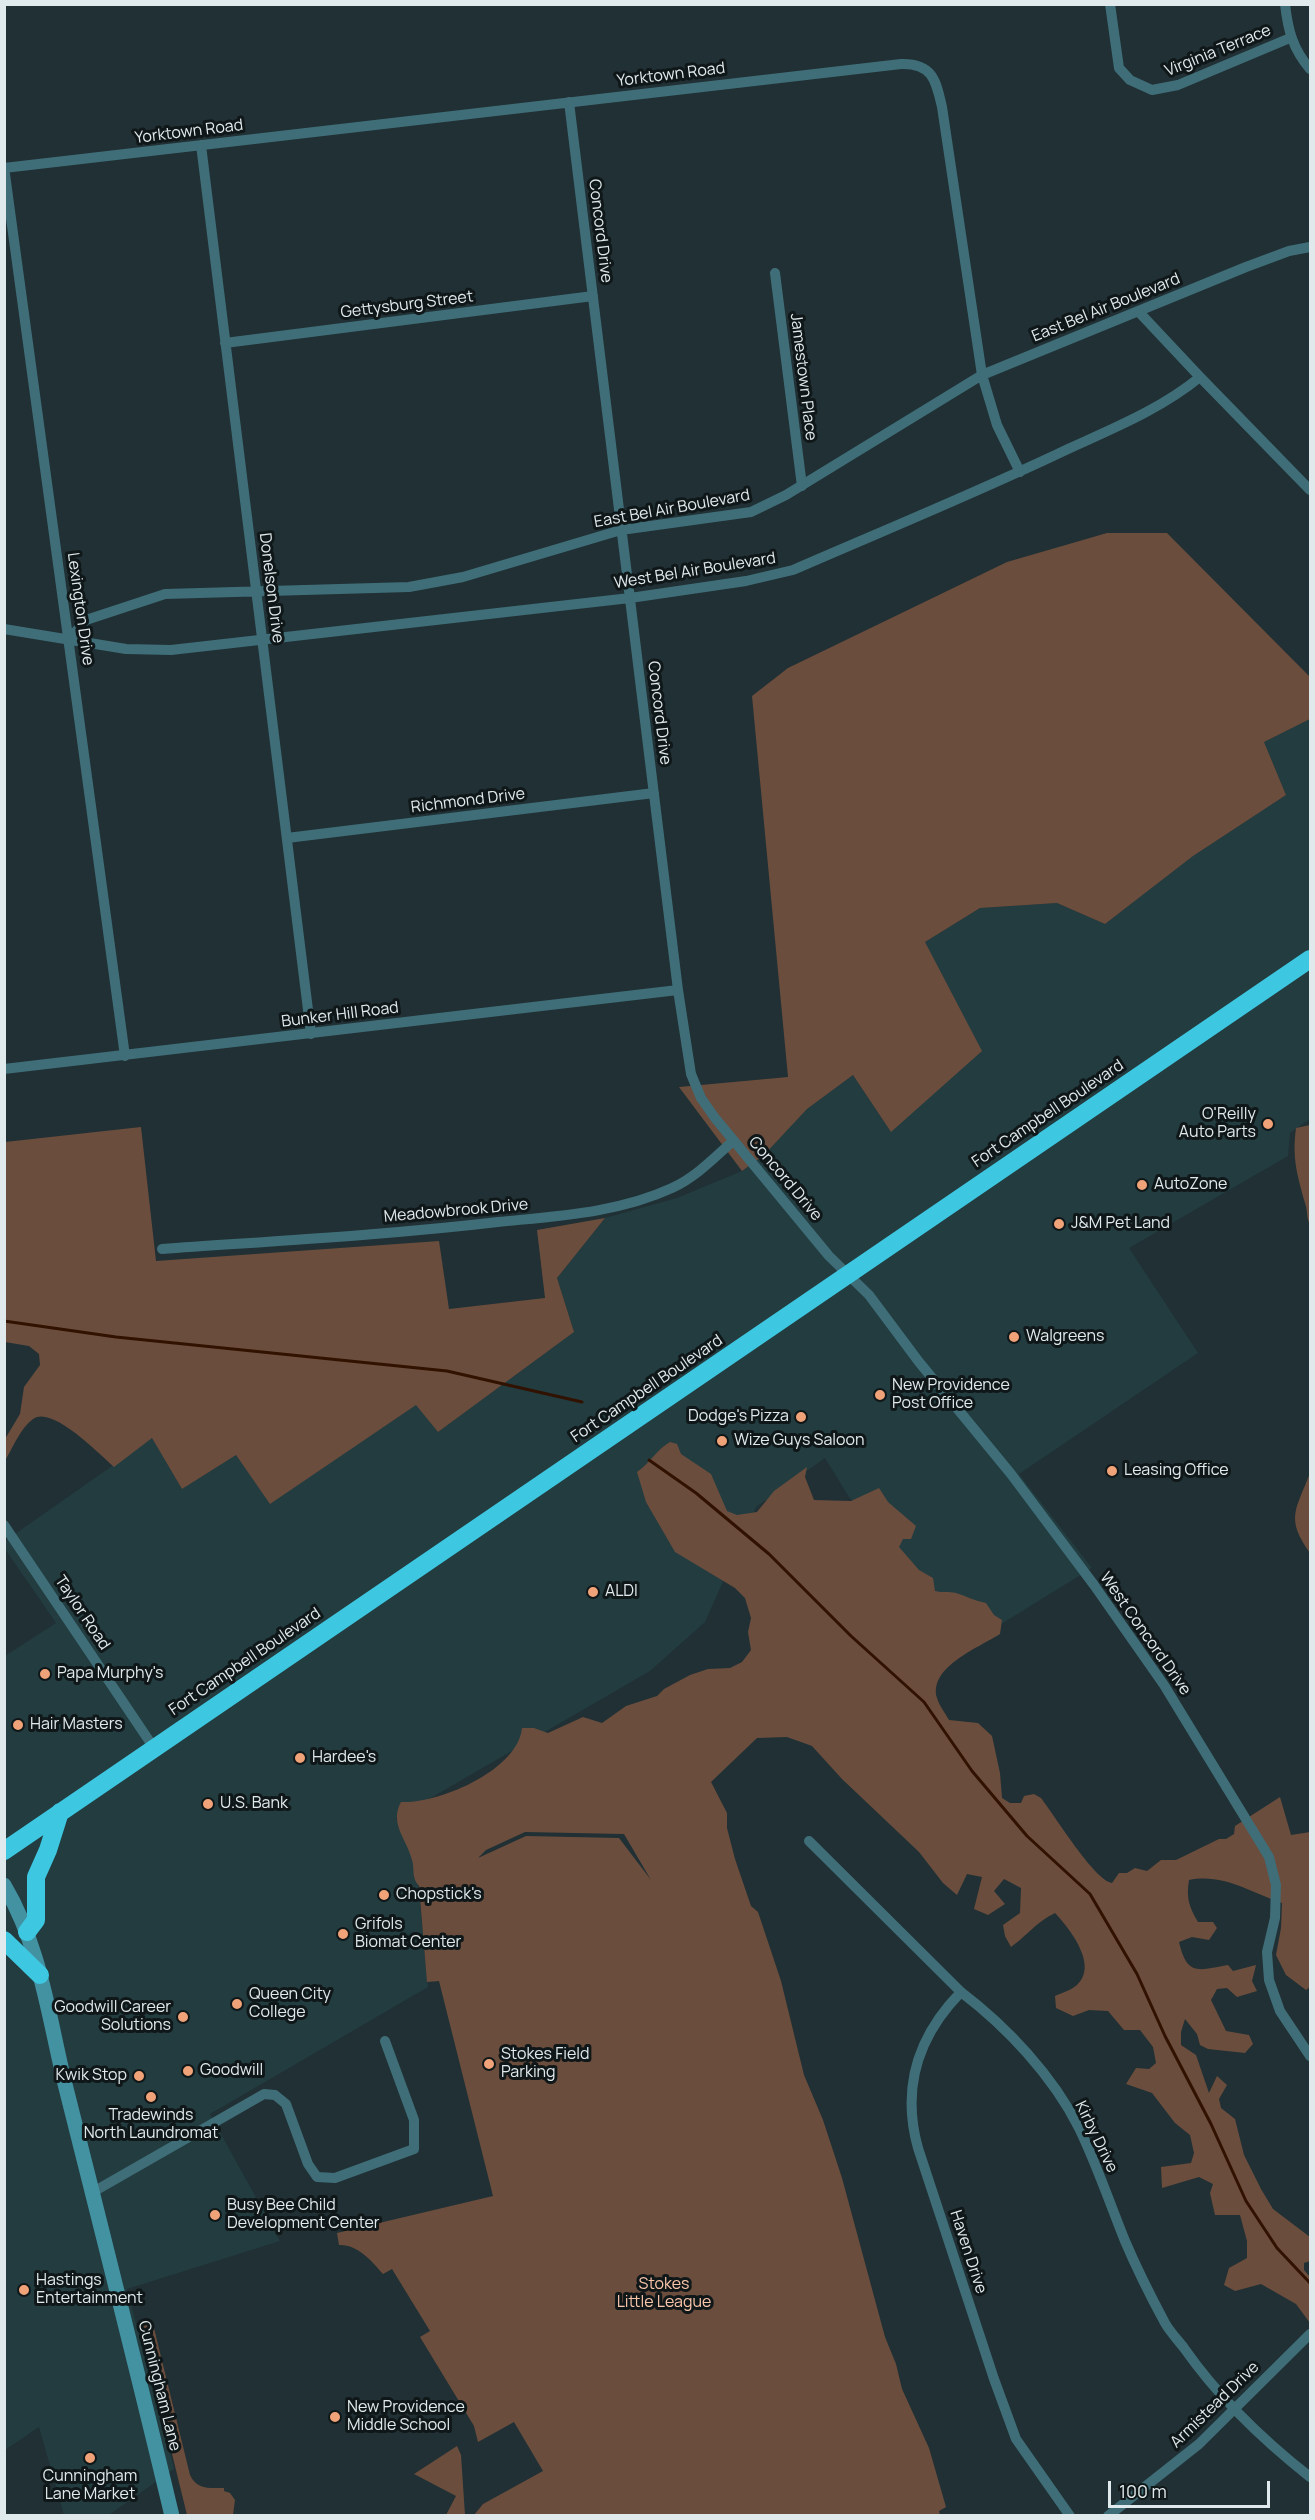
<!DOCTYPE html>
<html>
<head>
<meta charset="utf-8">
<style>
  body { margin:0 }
  #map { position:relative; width:1315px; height:2520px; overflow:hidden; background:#203034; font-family:Manrope,sans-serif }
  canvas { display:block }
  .frame { position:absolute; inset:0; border:6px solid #e0eaec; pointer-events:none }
  .scale { position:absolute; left:1108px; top:2481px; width:162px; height:27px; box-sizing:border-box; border:3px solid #e0eaec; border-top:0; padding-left:8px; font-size:18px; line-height:21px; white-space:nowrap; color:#e0eaec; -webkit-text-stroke:4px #101719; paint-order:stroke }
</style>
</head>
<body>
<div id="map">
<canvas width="1315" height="2520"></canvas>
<div class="frame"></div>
<div class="scale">100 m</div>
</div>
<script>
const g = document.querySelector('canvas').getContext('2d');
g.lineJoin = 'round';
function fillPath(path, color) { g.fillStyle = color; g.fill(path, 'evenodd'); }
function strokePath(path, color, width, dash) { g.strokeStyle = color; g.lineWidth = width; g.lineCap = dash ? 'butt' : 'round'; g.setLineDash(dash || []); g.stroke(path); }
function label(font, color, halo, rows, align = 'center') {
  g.font = font + ' Manrope,sans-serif'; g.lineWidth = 6; g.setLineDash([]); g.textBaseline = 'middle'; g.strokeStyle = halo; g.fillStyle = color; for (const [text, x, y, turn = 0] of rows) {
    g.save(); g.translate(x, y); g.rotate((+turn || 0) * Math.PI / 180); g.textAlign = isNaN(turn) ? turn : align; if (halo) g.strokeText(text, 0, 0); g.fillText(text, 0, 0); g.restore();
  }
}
const built = new Path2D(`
  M 1310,719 L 1310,1119 L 1290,1133 L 1288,1156 L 1129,1248 L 1198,1353 L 1019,1474 L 1092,1568 L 977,1639 L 849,1497 L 825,1458 L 756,1507 L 705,1622 L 650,1671 L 396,1818 L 415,1851 L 428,1987 L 210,2114 L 280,2241 L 127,2289 L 174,2469 L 109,2515 L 64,2515 L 39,2427 L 5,2450 L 5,1656 L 56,1623 L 5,1549 L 5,1541 L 152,1438 L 182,1489 L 236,1455 L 270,1503 L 417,1404 L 438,1432 L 574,1332 L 557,1278 L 605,1218 L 677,1198 L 742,1171 L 764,1155 L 807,1109 L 853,1075 L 891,1132 L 925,942 L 980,908 L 1057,903 L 1105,924 L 1193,856 L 1286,795 L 1264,742 Z`);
const green = new Path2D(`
  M 1107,533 L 1167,533 L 1310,677 L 1310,719 L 1264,742 L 1286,795 L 1193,856 L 1105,924 L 1057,903 L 980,908 L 925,942 L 982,1051 L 891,1132 L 853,1075 L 807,1109 L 764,1155 L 742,1171 L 679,1087 L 788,1077 L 752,696 L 788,668 L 1007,562 Z
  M 1310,1125 L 1310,1225 C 1306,1217 1308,1211 1305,1203 C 1297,1174 1292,1158 1296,1128 Z
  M 141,1127 L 156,1261 L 439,1241 L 449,1309 L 545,1298 L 537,1230 L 605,1218 L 557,1278 L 574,1332 L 438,1432 L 416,1405 L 270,1504 L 236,1455 L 182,1489 L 152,1438 L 114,1467 C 99,1454 52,1405 33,1419 C 20,1429 13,1447 5,1461 L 5,1439 L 20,1414 L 24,1387 L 40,1365 L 39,1354 L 29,1346 L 5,1342 L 5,1142 Z
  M 670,1442 L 677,1444 L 681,1454 L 711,1474 L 727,1511 L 737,1515 L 757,1512 L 774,1491 L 807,1467 L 805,1477 L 814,1500 L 851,1501 L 879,1488 L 888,1502 L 916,1526 L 911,1539 L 903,1539 L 899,1547 L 919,1570 L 933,1578 L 935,1591 C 942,1593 949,1591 956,1593 C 966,1596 975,1601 986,1603 L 994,1615 L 1002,1620 L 1000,1634 C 980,1647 928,1667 937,1698 C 939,1705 945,1713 949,1720 L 978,1723 L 992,1736 L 1000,1773 L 1002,1798 L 1010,1803 L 1021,1803 L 1024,1796 L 1034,1794 L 1041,1798 C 1055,1816 1094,1880 1112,1883 L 1119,1873 L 1127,1873 L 1135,1868 L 1147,1871 L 1161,1860 L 1176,1860 L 1219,1839 L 1226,1839 L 1234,1834 L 1235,1826 L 1280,1797 L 1291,1835 L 1310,1832 L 1310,1987 L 1306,1990 L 1286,1975 L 1276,1955 L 1281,1928 L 1282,1903 C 1250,1892 1223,1873 1189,1880 C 1186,1898 1189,1907 1198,1922 L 1213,1922 L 1217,1928 L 1209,1940 L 1192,1937 L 1179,1942 C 1187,1977 1199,1970 1228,1965 L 1233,1971 L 1256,1965 L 1252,1981 L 1257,1991 L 1237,1997 L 1227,1988 L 1217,1989 L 1211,2000 L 1226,2031 L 1249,2035 L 1253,2044 L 1245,2053 L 1208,2049 L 1200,2045 L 1197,2034 L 1185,2019 L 1181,2032 L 1181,2045 L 1196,2055 L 1209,2093 L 1217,2076 L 1227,2085 L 1219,2099 L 1221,2108 L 1235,2119 L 1244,2155 L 1261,2189 L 1273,2209 L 1310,2237 L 1310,2261 L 1304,2263 L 1304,2270 L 1310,2277 L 1310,2323 L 1296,2304 L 1261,2284 L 1235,2291 L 1224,2285 L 1229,2268 L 1247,2258 L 1247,2241 L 1240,2215 L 1215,2215 L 1210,2193 L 1213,2184 L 1199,2177 L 1162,2188 L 1161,2167 L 1191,2163 L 1194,2153 L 1190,2135 L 1175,2123 L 1152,2093 L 1126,2084 L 1136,2068 L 1149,2069 L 1156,2063 L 1153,2047 L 1140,2030 L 1124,2030 L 1108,2011 L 1089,2010 L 1073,2016 L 1056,2008 L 1055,1996 C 1062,1993 1071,1990 1077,1985 C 1099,1965 1069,1928 1055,1913 C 1035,1923 1029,1934 1011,1947 L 1005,1936 L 1003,1925 L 1020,1913 L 1021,1888 L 1004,1879 L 994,1891 L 1005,1904 L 988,1915 L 974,1909 L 982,1877 L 967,1874 L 957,1895 L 943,1883 L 919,1852 L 842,1779 L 812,1746 L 787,1737 L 757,1738 L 711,1782 L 727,1813 L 727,1828 L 735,1859 L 751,1906 L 758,1912 L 781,1981 L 804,2075 L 823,2120 L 842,2178 L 885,2337 L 896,2364 L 902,2389 L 929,2448 L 946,2507 L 939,2511 L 940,2515 L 474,2515 L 483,2504 L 543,2471 L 514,2422 L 478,2442 L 474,2426 L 420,2337 L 430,2331 L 392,2269 L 383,2274 C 372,2261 357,2244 339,2245 L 337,2233 L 493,2196 L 439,1981 L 427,1982 L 419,1886 C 411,1877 415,1870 412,1860 C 407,1839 389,1824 401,1802 C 439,1804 518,1770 522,1728 L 534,1728 L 548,1733 L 583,1717 L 602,1723 L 626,1706 L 657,1696 L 664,1689 L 690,1675 L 708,1669 L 730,1668 L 742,1662 L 751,1650 L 748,1632 L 751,1618 L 745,1598 L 735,1588 L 675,1552 L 646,1502 L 637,1472 C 650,1463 656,1450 670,1442 ZM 525,1832 L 624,1834 L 651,1880 L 619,1838 L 526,1836 L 478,1858 L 486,1850 Z
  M 1310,1473 L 1310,1553 C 1285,1518 1296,1510 1310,1473 Z
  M 146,2318 L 153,2324 L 190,2475 C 197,2490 209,2488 224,2488 L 224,2491 L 230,2493 L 235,2500 L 233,2515 L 187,2515 L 142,2331 L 143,2322 Z
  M 457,2446 L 461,2455 L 465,2515 L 446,2515 L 456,2496 L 414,2474 Z`);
const stream = new Path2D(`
  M 4,1321 L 116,1337 L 447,1371 L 582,1402
  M 649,1460 L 696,1493 L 769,1554 L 851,1636 L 924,1702 L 972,1771 L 1027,1836 L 1090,1894 L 1137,1974 L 1165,2036 L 1211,2124 L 1246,2201 L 1277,2248 L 1310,2283`);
const street = new Path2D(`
  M 1110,4 L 1119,68 L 1130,80 L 1152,90 L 1178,85 L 1290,38
  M 1285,4 C 1288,31 1293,49 1310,69
  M 569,102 L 678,990 L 691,1074 L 701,1098 L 715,1118 L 829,1256 L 869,1295 L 919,1362 L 1011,1474 L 1094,1585 L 1164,1685 L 1269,1857 L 1276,1885 L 1275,1918 L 1267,1952 L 1269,1980 L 1280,2011 L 1310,2056
  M 201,145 L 311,1034
  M 4,167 L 125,1056
  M 4,168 L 901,64 C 933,63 936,81 942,107 L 982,375 L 997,425 L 1020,472
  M 775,273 L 802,486
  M 1138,311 L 1200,377 L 1310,490
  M 225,343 L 593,296
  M 4,629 L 126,649 L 171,650 L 630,598 L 746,581 L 793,570 C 885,530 978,492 1068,449 C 1114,428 1161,409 1200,377
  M 69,639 L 86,620 L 165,594 L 409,587 L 463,577 L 621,530 L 751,512 L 786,495 L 982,375 L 1246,267 L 1289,251 L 1310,247
  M 287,838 L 654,793
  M 4,1069 L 678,990
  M 162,1249 C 274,1241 387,1235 498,1222 C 557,1216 618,1213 672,1188 C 696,1177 714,1158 733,1141
  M 4,1525 L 154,1748
  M 809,1841 L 961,1992 C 1007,2027 1053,2076 1079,2128 C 1097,2165 1110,2204 1125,2241 C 1137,2269 1151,2297 1165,2323 C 1170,2332 1178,2340 1184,2348 C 1219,2398 1263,2440 1310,2477
  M 961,1992 C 918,2036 901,2087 918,2148 L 994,2379 L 1016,2439 L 1070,2516
  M 93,2192 L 264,2094 L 275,2095 L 286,2104 L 308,2164 L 317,2177 L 335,2178 L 414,2149 L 414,2120 L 385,2041
  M 1108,2516 L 1199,2444 L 1310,2334`);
const secondary = new Path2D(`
  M 4,1885 C 41,1947 49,2020 66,2088 C 102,2231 138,2373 172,2516`);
const highway = new Path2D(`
  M 4,1851 L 1310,959
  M 27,1932 L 36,1920 L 36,1877 L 48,1850 L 60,1812
  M 4,1940 L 40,1975`);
const markers = [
  [1268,1124,6,"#f0a378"],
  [1142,1185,6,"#f0a378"],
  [1059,1224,6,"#f0a378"],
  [1014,1337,6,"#f0a378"],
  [880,1395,6,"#f0a378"],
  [801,1417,6,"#f0a378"],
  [722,1441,6,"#f0a378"],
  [1112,1471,6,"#f0a378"],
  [593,1592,6,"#f0a378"],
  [45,1674,6,"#f0a378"],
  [18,1725,6,"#f0a378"],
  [300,1758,6,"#f0a378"],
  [208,1804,6,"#f0a378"],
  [384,1895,6,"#f0a378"],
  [343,1934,6,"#f0a378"],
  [237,2004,6,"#f0a378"],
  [183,2017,6,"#f0a378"],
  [489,2064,6,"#f0a378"],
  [188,2071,6,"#f0a378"],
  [139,2076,6,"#f0a378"],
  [151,2097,6,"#f0a378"],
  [215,2215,6,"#f0a378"],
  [24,2290,6,"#f0a378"],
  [335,2417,6,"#f0a378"],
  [90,2458,6,"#f0a378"]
];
const streetNames = [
  ["Virginia Terrace",1218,51,-22],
  ["Yorktown Road",671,75,-7],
  ["Yorktown Road",189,132,-7],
  ["Concord Drive",600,231,83],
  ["Gettysburg Street",407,305,-7],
  ["East Bel Air Boulevard",1106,308,-22],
  ["Jamestown Place",803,377,83],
  ["East Bel Air Boulevard",672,509,-10],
  ["West Bel Air Boulevard",695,571,-9],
  ["Donelson Drive",271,588,83],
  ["Lexington Drive",80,609,82],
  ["Concord Drive",659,713,83],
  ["Richmond Drive",468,801,-7],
  ["Bunker Hill Road",340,1015,-7],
  ["Fort Campbell Boulevard",1048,1114,-34],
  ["Concord Drive",785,1179,50],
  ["Meadowbrook Drive",456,1211,-5],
  ["Fort Campbell Boulevard",647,1389,-34],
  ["Taylor Road",82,1613,56],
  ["West Concord Drive",1145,1634,55],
  ["Fort Campbell Boulevard",245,1662,-34],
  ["Kirby Drive",1096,2137,64],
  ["Haven Drive",968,2252,72],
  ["Cunningham Lane",159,2386,76],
  ["Armistead Drive",1215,2405,-44]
];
const poiNames = [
  ["O'Reilly",1256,1115,"right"],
  ["Auto Parts",1256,1133,"right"],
  ["AutoZone",1154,1185],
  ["J&M Pet Land",1071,1224],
  ["Walgreens",1026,1337],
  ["New Providence",892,1386],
  ["Post Office",892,1404],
  ["Dodge's Pizza",789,1417,"right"],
  ["Wize Guys Saloon",734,1441],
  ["Leasing Office",1124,1471],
  ["ALDI",605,1592],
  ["Papa Murphy's",57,1674],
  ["Hair Masters",30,1725],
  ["Hardee's",312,1758],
  ["U.S. Bank",220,1804],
  ["Chopstick's",396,1895],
  ["Grifols",355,1925],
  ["Biomat Center",355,1943],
  ["Queen City",249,1995],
  ["College",249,2013],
  ["Goodwill Career",171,2008,"right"],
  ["Solutions",171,2026,"right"],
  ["Stokes Field",501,2055],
  ["Parking",501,2073],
  ["Goodwill",200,2071],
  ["Kwik Stop",127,2076,"right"],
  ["Tradewinds",151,2116,"center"],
  ["North Laundromat",151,2134,"center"],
  ["Busy Bee Child",227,2206],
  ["Development Center",227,2224],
  ["Hastings",36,2281],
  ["Entertainment",36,2299],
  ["New Providence",347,2408],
  ["Middle School",347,2426],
  ["Cunningham",90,2477,"center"],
  ["Lane Market",90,2495,"center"]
];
const parkNames = [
  ["Stokes",664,2285],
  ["Little League",664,2303]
];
fillPath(built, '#223c40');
fillPath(green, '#6b4d3d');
strokePath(stream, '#311201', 3);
strokePath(street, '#3f6e78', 10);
strokePath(secondary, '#4392a2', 15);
strokePath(highway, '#3ec7e0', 18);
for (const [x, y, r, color] of markers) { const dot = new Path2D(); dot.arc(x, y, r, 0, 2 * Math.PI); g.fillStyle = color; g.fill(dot); strokePath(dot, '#101719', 2); }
label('16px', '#e0eaec', '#101719', streetNames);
label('16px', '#e0eaec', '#101719', poiNames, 'left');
label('16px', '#fac6aa', '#101719', parkNames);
</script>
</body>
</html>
